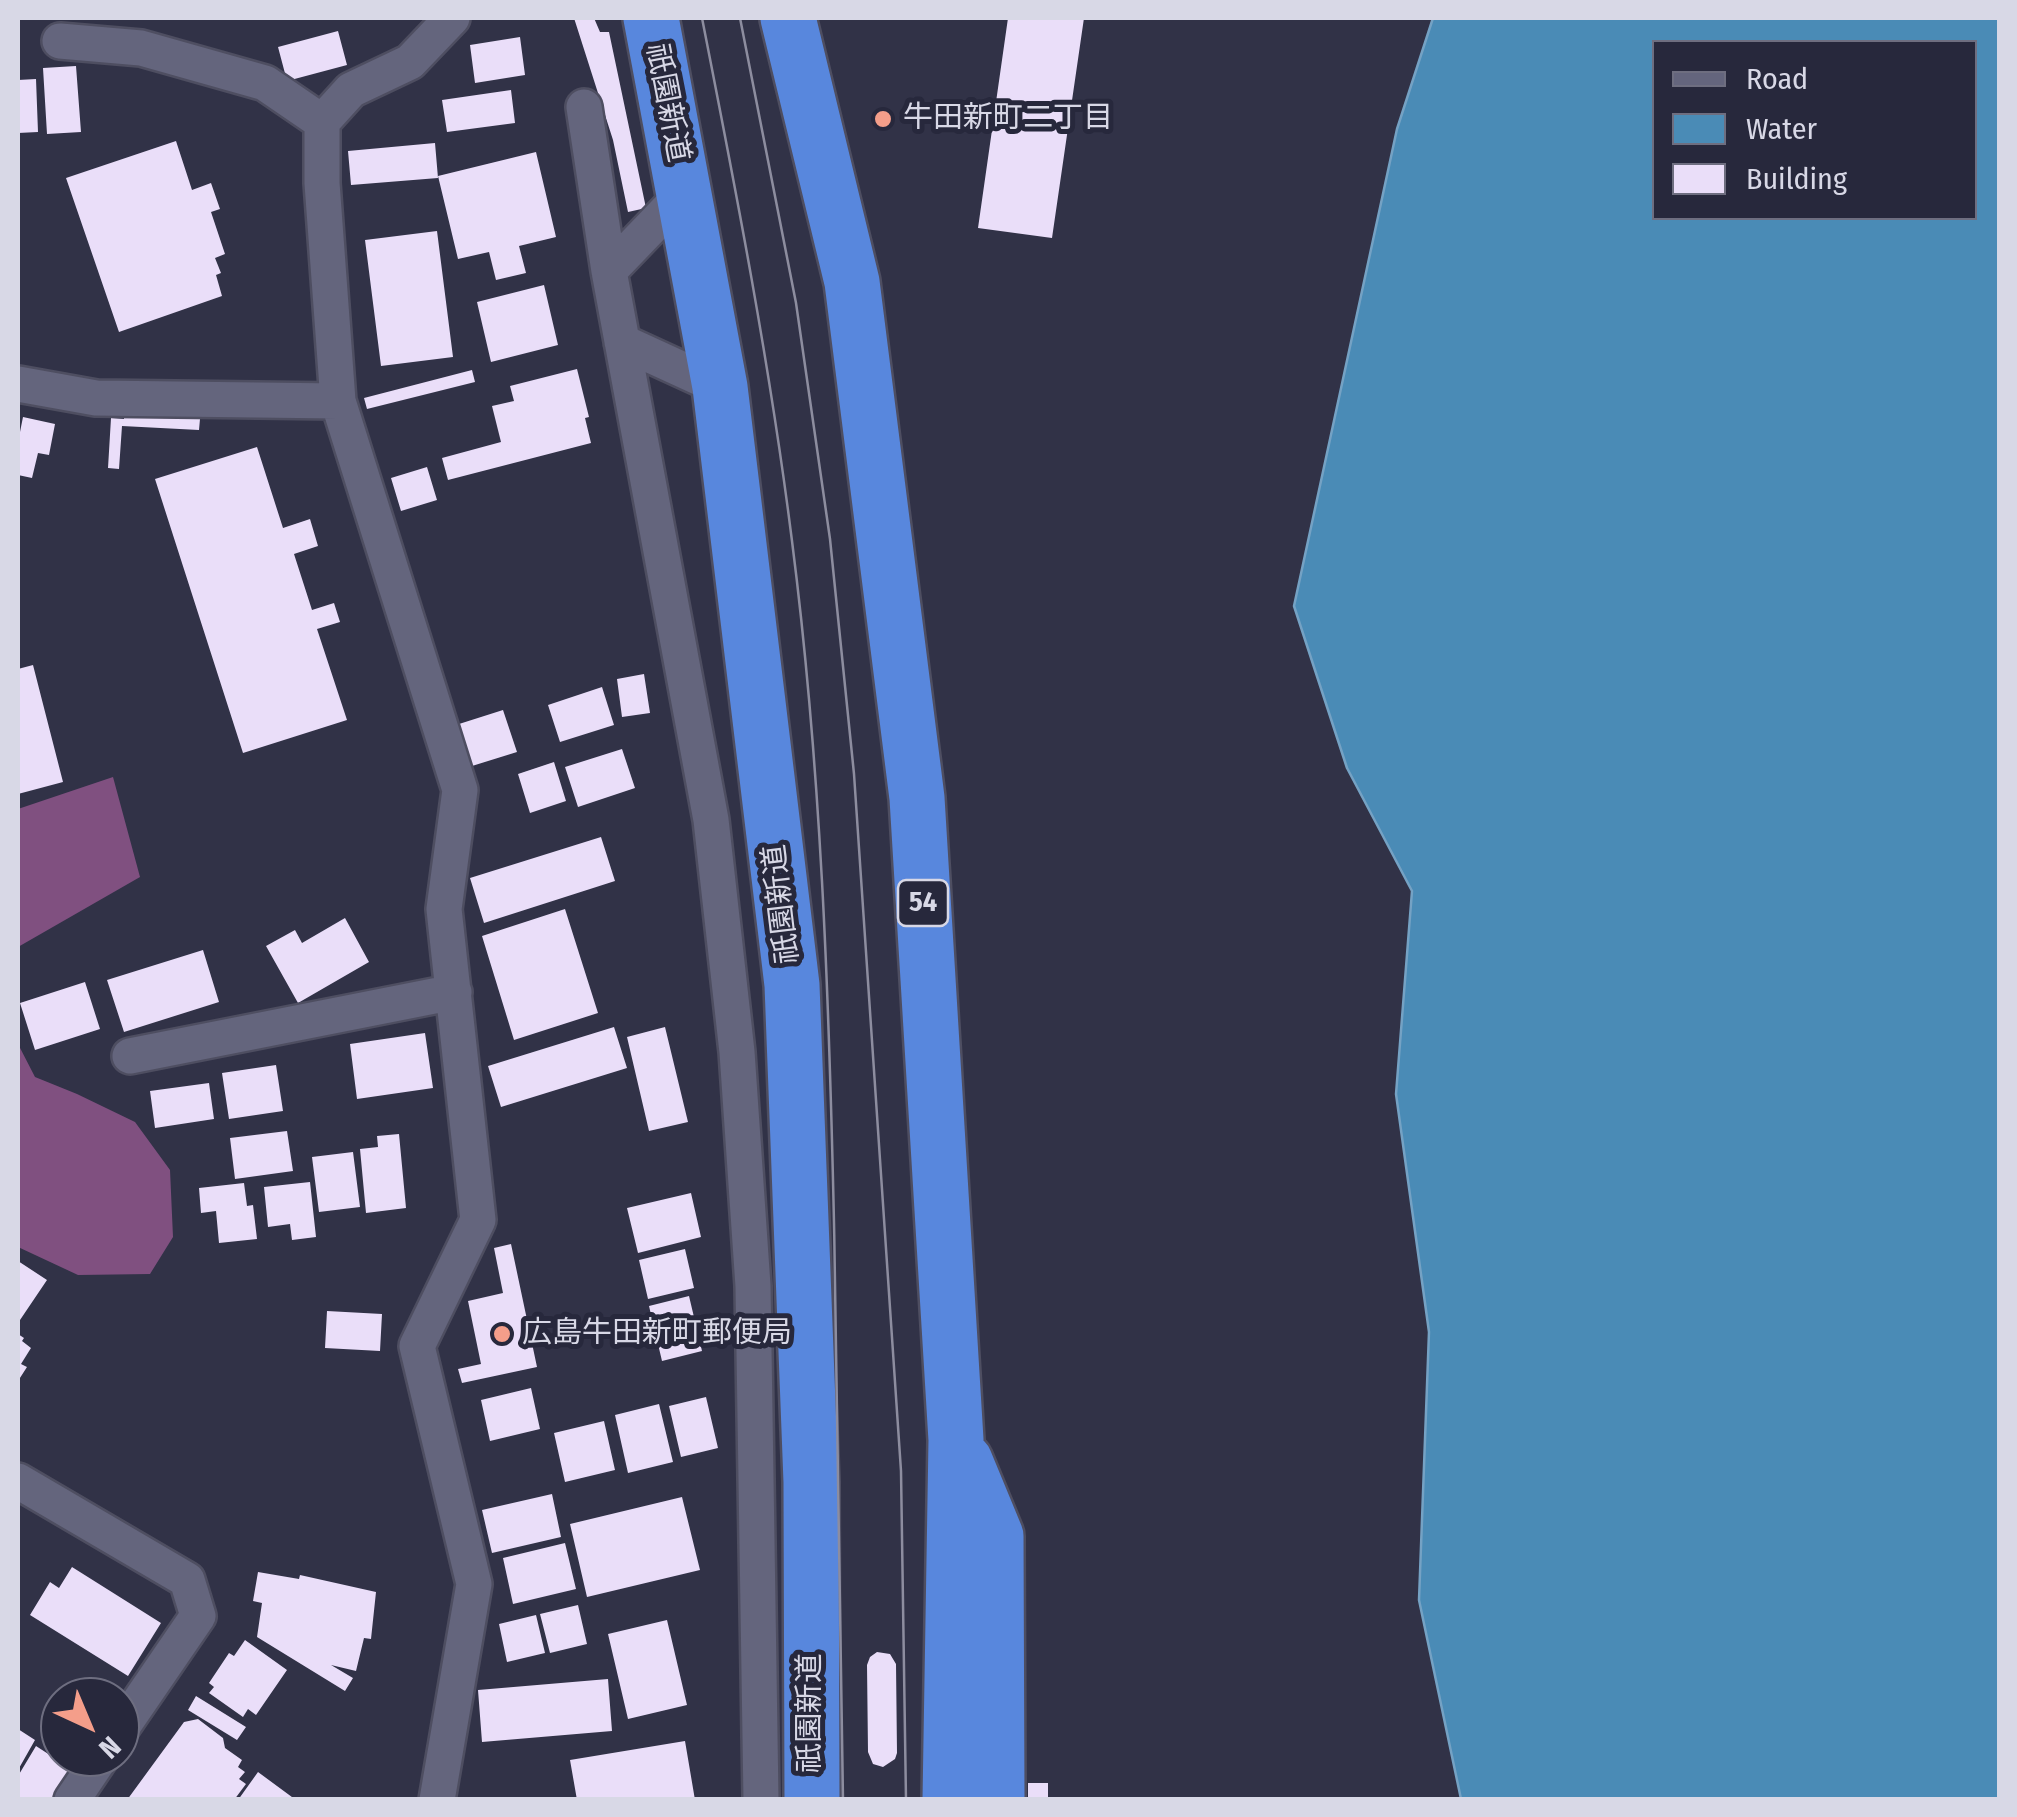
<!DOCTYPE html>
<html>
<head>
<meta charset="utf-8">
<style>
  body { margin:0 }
  #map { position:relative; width:2017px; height:1817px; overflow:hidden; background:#313247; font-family:"Fira Sans Condensed",sans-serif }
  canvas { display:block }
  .frame { position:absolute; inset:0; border:20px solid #d8d8e6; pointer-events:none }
  .legend { position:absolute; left:1652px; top:40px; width:325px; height:180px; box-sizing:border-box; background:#27283c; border:2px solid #6e6e80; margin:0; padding:12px 18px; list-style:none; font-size:30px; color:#d8d8e6 }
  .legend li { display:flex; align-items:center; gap:20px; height:50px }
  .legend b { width:50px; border:2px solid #6e6e80 }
  .north { position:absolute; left:40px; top:1677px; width:100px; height:100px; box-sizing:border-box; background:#27283c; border:2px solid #6e6e80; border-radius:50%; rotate:136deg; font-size:28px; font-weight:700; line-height:40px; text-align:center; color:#d8d8e6 }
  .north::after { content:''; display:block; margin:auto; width:35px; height:45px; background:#f49e8a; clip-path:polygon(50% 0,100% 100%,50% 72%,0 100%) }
</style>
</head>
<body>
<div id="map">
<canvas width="2017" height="1817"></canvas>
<div class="frame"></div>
<ul class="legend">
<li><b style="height:12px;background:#64657d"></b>Road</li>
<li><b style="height:28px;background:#4a8bb6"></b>Water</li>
<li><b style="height:28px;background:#eadef9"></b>Building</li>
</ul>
<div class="north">N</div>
</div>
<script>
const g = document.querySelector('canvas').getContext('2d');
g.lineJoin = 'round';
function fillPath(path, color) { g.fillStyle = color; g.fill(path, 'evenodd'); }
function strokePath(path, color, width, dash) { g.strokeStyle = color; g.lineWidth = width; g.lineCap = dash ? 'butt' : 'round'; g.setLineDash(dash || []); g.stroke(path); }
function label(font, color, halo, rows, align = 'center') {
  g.font = font + ' "Fira Sans Condensed","Noto Sans JP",sans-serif'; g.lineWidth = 10; g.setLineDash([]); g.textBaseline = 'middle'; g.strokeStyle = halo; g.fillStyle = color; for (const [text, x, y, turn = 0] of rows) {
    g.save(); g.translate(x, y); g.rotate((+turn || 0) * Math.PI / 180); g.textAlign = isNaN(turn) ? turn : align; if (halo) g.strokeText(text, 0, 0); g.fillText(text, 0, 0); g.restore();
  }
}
const forest = new Path2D(`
  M 113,777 L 140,877 L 18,947 L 18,809 Z
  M 18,1044 L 35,1077 L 77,1094 L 135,1122 L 170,1170 L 173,1237 L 150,1274 L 78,1275 L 18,1247 Z`);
const water = new Path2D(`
  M 1433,18 L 1999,18 L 1999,1799 L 1461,1799 L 1419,1600 L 1429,1332 L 1396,1094 L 1412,891 L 1347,768 L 1294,606 L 1397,129 ZM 1654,42 L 1974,42 L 1974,218 L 1654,218 Z`);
const building = new Path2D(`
  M 574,18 L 594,18 L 600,32 L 609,32 L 646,208 L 628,212 L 613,140 Z
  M 1008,18 L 1084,18 L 1052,238 L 978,228 Z
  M 338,31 L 347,65 L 287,81 L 278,47 Z
  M 520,37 L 525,75 L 475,83 L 470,45 Z
  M 76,66 L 81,132 L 47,134 L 43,68 Z
  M 36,79 L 38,132 L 18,133 L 18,80 Z
  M 511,90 L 515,123 L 447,132 L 442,100 Z
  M 176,141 L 192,190 L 211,183 L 220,209 L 211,212 L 225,254 L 215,258 L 221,273 L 216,275 L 222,296 L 119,332 L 66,178 Z
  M 435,143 L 438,178 L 351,185 L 348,151 Z
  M 536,152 L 556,237 L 519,246 L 526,273 L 496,280 L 489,252 L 458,259 L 438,176 Z
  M 437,231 L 453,357 L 381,366 L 365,240 Z
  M 544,285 L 558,345 L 491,362 L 477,302 Z
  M 577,369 L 589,417 L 585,418 L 591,443 L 448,480 L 442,458 L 501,442 L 492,406 L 514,401 L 510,386 Z
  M 472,370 L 475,382 L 367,409 L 364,398 Z
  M 124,415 L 200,419 L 199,430 L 122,426 L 119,469 L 108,468 L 111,418 L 124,419 Z
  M 23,417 L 55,424 L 49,455 L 38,453 L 32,478 L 18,475 L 18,442 Z
  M 257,447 L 283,528 L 310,519 L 318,546 L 294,554 L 312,610 L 334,603 L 340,622 L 317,629 L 347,720 L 243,753 L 155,479 Z
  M 427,467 L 437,500 L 401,511 L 391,478 Z
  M 33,665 L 63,782 L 18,794 L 18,669 Z
  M 644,674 L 650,713 L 622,717 L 617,679 Z
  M 602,687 L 614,725 L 560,742 L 548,705 Z
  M 503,710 L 517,752 L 472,766 L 459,724 Z
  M 622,749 L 635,788 L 578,807 L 565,767 Z
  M 554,762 L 566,801 L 530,813 L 518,774 Z
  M 601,837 L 615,881 L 484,923 L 470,878 Z
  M 565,909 L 598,1013 L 514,1040 L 482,936 Z
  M 345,918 L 369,962 L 298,1003 L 266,946 L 295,930 L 302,943 Z
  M 203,950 L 219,1002 L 124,1032 L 107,980 Z
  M 85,982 L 100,1029 L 35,1050 L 20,1003 Z
  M 614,1027 L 627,1068 L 501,1107 L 488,1066 Z
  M 665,1027 L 688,1122 L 649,1131 L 627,1037 Z
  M 425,1033 L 433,1088 L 357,1099 L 350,1044 Z
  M 276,1065 L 283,1111 L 229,1119 L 222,1073 Z
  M 209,1083 L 214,1119 L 155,1128 L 150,1091 Z
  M 287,1131 L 293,1171 L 235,1179 L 230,1138 Z
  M 399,1134 L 406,1208 L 366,1213 L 360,1149 L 378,1147 L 377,1136 Z
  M 353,1152 L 360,1207 L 319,1212 L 312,1157 Z
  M 310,1182 L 316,1237 L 292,1240 L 290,1224 L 268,1227 L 264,1187 Z
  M 244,1183 L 247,1206 L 253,1205 L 257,1239 L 219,1243 L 216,1211 L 201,1213 L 199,1188 Z
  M 691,1193 L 701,1237 L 638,1253 L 627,1208 Z
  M 511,1244 L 537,1367 L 462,1383 L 458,1369 L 481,1364 L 468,1301 L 503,1293 L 494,1248 Z
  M 685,1249 L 694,1288 L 648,1299 L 639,1260 Z
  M 18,1261 L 47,1280 L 20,1320 L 18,1318 Z
  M 689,1296 L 702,1351 L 662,1361 L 649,1306 Z
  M 327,1311 L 382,1314 L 380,1351 L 325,1348 Z
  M 18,1334 L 24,1338 L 22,1341 L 31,1348 L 21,1364 L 27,1367 L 18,1381 Z
  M 531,1388 L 540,1429 L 490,1441 L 481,1400 Z
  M 706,1397 L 718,1448 L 681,1457 L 669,1406 Z
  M 659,1404 L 673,1462 L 628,1473 L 615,1415 Z
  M 604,1421 L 615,1470 L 565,1482 L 554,1433 Z
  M 552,1494 L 561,1537 L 492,1553 L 482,1510 Z
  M 682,1497 L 700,1570 L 587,1597 L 570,1524 Z
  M 565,1543 L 576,1589 L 513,1604 L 503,1558 Z
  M 72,1567 L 161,1623 L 128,1676 L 30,1615 L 50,1582 L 59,1588 Z
  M 258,1572 L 299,1579 L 300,1575 L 376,1592 L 371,1639 L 364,1638 L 356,1671 L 331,1665 L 353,1678 L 345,1691 L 257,1637 L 262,1603 L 253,1601 Z
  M 578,1605 L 587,1644 L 550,1653 L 540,1614 Z
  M 536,1615 L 545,1653 L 507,1662 L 499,1624 Z
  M 667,1620 L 687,1705 L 628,1719 L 608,1634 Z
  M 245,1640 L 287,1670 L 256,1715 L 248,1709 L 243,1717 L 209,1693 L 214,1687 L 209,1683 L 229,1653 L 234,1656 Z
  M 877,1652 L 890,1654 L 896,1664 L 897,1753 L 895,1759 L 883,1767 L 873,1764 L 868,1752 L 867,1665 L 870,1657 Z
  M 608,1679 L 612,1731 L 482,1742 L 478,1690 Z
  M 196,1696 L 246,1727 L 237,1740 L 188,1710 Z
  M 198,1719 L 223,1738 L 225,1748 L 242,1760 L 238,1767 L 245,1772 L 239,1779 L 246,1784 L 234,1800 L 127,1800 L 184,1722 Z
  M 18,1729 L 35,1740 L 18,1770 Z
  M 685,1741 L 695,1800 L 577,1800 L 570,1760 Z
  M 36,1746 L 73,1770 L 54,1800 L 18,1800 L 18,1776 Z
  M 258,1772 L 296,1800 L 238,1800 Z
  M 1028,1783 L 1048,1783 L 1048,1800 L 1028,1800 Z`);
const street = new Path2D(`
  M 60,41 L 141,48 L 265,83 L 322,122
  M 584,107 L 609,271 L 711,820 L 737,1052 L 753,1286 L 761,1800
  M 609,271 L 684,193
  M 622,342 L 720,387
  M 18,384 L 96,398 L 338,401
  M 130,1056 L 454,992
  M 18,1481 L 187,1580 L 198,1616 L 120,1730
  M 72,1800 L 101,1757
  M 437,1800 L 474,1584 L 417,1346 L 478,1220 L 444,909 L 460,790 L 338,401 L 322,183 L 322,122 L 351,90 L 410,62 L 452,18`);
const highway = new Path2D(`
  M 651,18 L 720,387 L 792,985 L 811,1482 L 812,1800
  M 788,18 L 852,282 L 917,798 L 956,1440 L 950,1800
  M 965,1461 L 996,1536 L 997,1800`);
const tram = new Path2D(`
  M 702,18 C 736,191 770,365 792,541 C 821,767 829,996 834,1223 C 838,1415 841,1607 843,1800
  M 740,18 L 796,303 L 830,539 L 854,774 L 901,1471 L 906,1800`);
const markers = [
  [883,119,10,"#f49e8a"],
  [502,1334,10,"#f49e8a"]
];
const shields = [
  [923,903,50]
];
const shieldNames = [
  ["54",923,903]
];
const streetNames = [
  ["祇園新道",667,103,79],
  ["祇園新道",782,904,-97],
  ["祇園新道",811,1713,-90]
];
const poiNames = [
  ["牛田新町二丁目",903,119],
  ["広島牛田新町郵便局",522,1334]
];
fillPath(forest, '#805080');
fillPath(water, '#4a8bb6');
strokePath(water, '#75a2c4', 2.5);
fillPath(building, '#eadef9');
strokePath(street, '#4e4e61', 40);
strokePath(highway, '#4e4e61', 60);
strokePath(street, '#64657d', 35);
strokePath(highway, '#5887dd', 55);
strokePath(tram, '#8d8d9f', 2.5);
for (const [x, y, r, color] of markers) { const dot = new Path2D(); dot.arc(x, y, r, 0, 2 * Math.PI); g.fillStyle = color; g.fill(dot); strokePath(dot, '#27283c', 4); }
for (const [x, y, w] of shields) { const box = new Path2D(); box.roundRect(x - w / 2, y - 23, w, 46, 8); g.fillStyle = '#27283c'; g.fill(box); strokePath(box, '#d8d8e6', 2.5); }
label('bold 28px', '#d8d8e6', null, shieldNames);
label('30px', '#d8d8e6', '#27283c', streetNames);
label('30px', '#d8d8e6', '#27283c', poiNames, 'left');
</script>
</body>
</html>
